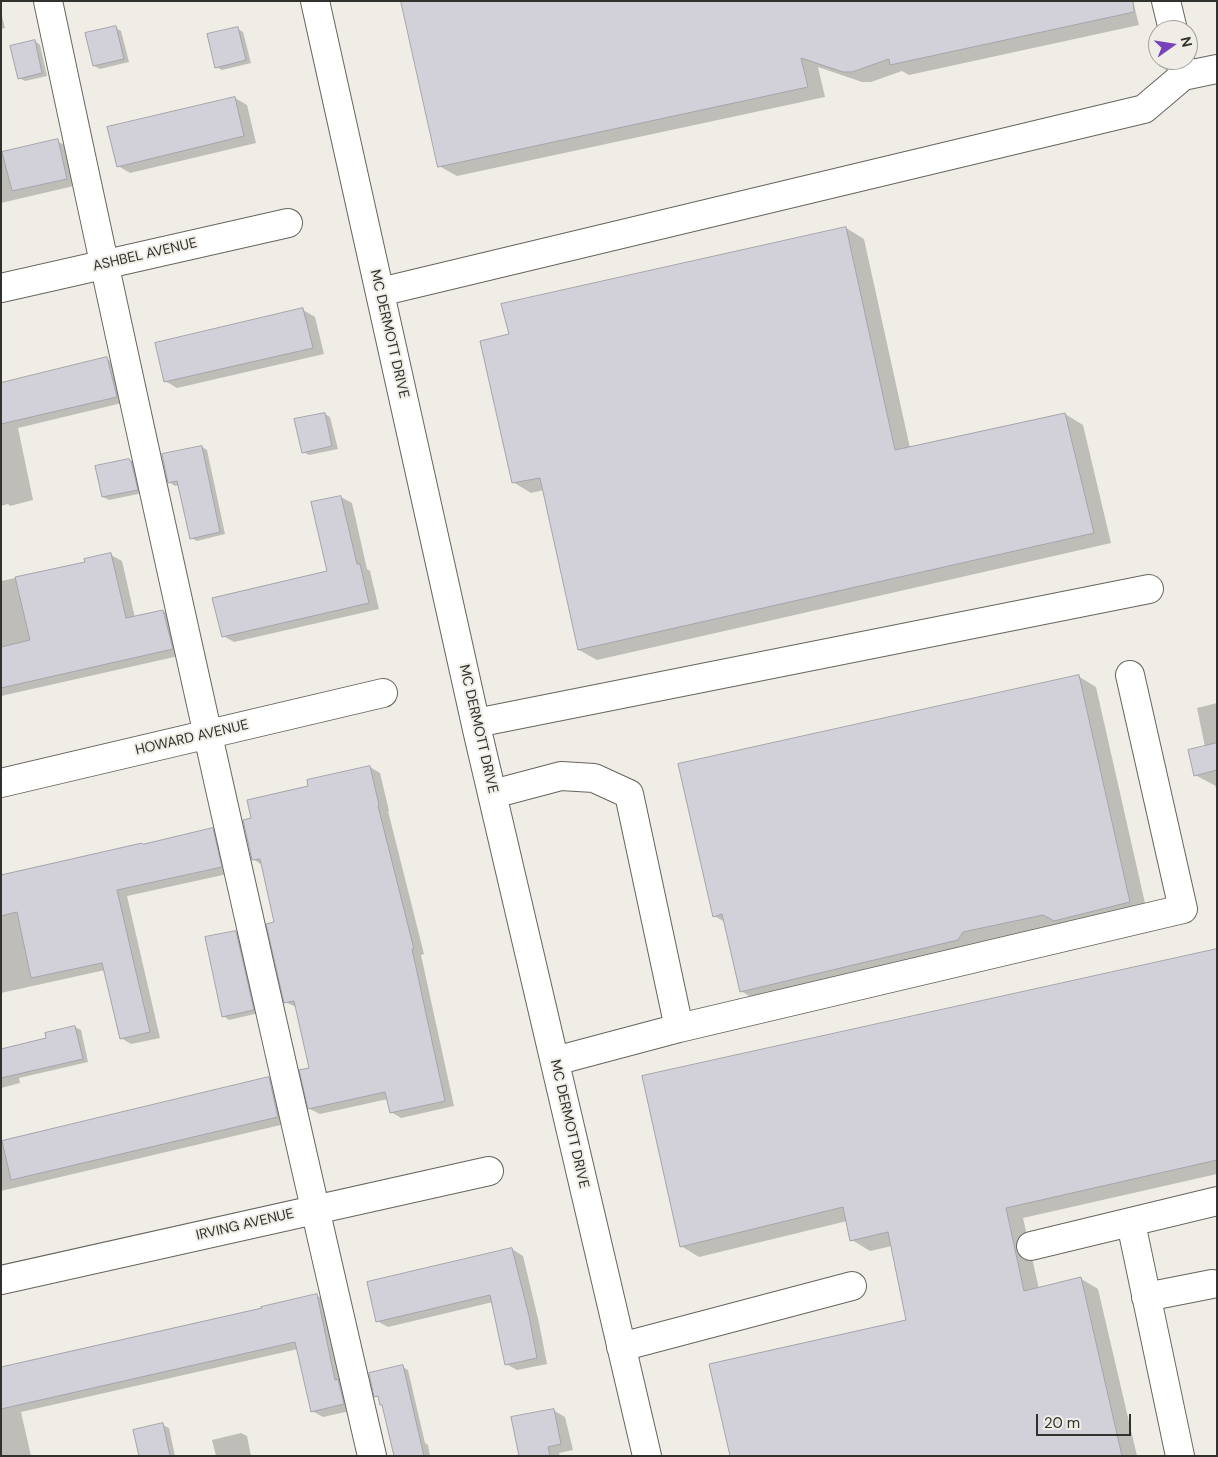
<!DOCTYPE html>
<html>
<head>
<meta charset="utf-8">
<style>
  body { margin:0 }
  #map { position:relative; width:1218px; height:1457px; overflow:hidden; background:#efede5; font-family:"DM Sans",sans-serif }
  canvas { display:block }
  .frame { position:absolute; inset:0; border:2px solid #31312d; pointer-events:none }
  .north { position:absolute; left:1148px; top:20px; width:50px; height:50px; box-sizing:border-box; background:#efede5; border:1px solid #a3a29b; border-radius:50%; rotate:77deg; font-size:14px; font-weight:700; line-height:20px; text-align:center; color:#31312d }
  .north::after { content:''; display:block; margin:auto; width:18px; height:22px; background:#7843ba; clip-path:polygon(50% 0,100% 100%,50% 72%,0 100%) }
  .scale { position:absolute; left:1036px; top:1414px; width:95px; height:22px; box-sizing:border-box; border:2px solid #31312d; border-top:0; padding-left:6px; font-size:15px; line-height:18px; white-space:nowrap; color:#31312d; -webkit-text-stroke:4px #efede5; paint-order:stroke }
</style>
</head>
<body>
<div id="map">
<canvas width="1218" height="1457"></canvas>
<div class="frame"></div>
<div class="north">N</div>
<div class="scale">20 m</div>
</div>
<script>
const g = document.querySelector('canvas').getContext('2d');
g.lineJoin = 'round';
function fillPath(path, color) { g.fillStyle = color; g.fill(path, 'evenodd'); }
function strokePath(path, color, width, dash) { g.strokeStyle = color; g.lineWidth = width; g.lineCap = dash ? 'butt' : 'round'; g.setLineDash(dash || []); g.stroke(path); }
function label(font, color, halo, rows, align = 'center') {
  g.font = font + ' "DM Sans",sans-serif'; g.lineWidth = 4; g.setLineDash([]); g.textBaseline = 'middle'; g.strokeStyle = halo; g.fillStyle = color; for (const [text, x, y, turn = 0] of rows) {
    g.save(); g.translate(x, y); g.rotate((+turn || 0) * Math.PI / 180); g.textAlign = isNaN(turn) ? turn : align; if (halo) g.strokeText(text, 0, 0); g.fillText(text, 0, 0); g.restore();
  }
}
const shadow = new Path2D(`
  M 402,1 L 1133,1 L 1139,25 L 909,75 L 902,71 L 871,82 L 862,82 L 818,67 L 825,97 L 457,176 L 439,166 Z
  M 1,12 L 5,28 L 1,29 Z
  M 116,28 L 121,31 L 129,62 L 100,69 L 94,66 Z
  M 238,29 L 243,32 L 251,63 L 222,70 L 216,67 Z
  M 35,41 L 40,45 L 47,76 L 25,81 L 19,78 Z
  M 235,98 L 247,105 L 256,143 L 130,173 L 118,166 Z
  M 57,141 L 70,148 L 78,185 L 1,203 L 1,154 Z
  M 846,228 L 864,239 L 910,448 L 1065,414 L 1083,425 L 1111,543 L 597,660 L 579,650 L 544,490 L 531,493 L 513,482 Z
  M 303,310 L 315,317 L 324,354 L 177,388 L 165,381 Z
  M 107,359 L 118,365 L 126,402 L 18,428 L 33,500 L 10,506 L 8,504 L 1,506 L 1,384 Z
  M 325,414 L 330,417 L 338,449 L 309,455 L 303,452 Z
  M 202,447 L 207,450 L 225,534 L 197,541 L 191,538 L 179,485 L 175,486 L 169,482 Z
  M 129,460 L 135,463 L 143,493 L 109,500 L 103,497 Z
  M 341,497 L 352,503 L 367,569 L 370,571 L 379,609 L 234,642 L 223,636 L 328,572 Z
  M 111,555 L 122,561 L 135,618 L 163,611 L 173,617 L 183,655 L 1,696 L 1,581 L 86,563 Z
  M 1078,676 L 1096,687 L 1147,912 L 1062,924 L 981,942 L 976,950 L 759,1002 L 741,991 L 725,922 L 714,916 Z
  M 1217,703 L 1217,792 L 1215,785 L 1214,785 L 1195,775 L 1205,747 L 1197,708 Z
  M 370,767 L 380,773 L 389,811 L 388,811 L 424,954 L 421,955 L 454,1106 L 401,1118 L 391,1112 L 388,1099 L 320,1114 L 310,1109 L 311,1069 L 296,1007 L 285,1002 L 276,923 L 262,865 L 253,859 L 253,819 L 310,787 Z
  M 212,829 L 223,835 L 232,873 L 127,896 L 160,1038 L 131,1044 L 121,1038 L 105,970 L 1,993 L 1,876 Z
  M 236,932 L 241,935 L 259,1013 L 229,1020 L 223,1016 Z
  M 1217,951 L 1217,1174 L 1023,1218 L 1039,1289 L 1080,1278 L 1098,1289 L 1137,1456 L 732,1456 L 907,1321 L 892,1246 L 870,1251 L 852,1240 L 847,1221 L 699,1257 L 681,1246 Z
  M 75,1027 L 81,1030 L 88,1062 L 19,1078 L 20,1083 L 1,1088 L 1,1050 L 48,1039 Z
  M 269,1079 L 281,1085 L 289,1123 L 1,1191 L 1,1141 Z
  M 512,1249 L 523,1256 L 539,1323 L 547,1364 L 517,1370 L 506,1364 L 493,1302 L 388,1327 L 377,1321 Z
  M 316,1295 L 327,1301 L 354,1410 L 323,1417 L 312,1411 L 298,1349 L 21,1412 L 31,1456 L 1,1456 L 1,1368 L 263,1309 Z
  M 403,1367 L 408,1370 L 425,1443 L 428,1445 L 430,1456 L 395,1456 L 383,1406 L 381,1404 L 380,1399 L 376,1396 Z
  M 553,1410 L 565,1417 L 573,1450 L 559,1453 L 560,1456 L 520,1456 Z
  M 163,1425 L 169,1428 L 175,1456 L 140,1456 Z
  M 241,1433 L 247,1436 L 251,1456 L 216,1456 L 212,1440 Z`);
const building = new Path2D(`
  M 401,1 L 1133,1 L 1134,12 L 890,65 L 889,59 L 852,72 L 843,72 L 801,58 L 808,87 L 438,167 Z
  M 116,26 L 124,59 L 93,66 L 85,33 Z
  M 238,27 L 246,60 L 215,68 L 207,34 Z
  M 35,40 L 42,73 L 18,79 L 10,46 Z
  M 235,97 L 244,136 L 117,167 L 107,127 Z
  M 58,139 L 67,179 L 12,191 L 2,152 Z
  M 846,227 L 895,450 L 1065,413 L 1094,533 L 578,650 L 540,478 L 512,483 L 480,341 L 509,334 L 501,304 Z
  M 303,308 L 313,348 L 164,382 L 155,343 Z
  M 107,357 L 117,397 L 1,424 L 1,383 Z
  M 325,413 L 332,446 L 302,453 L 294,419 Z
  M 202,446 L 220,532 L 190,539 L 177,481 L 168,483 L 162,454 Z
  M 129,459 L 130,461 L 131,461 L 138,490 L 102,497 L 95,466 Z
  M 341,496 L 357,564 L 360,564 L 369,603 L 222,637 L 212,598 L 327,571 L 311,502 Z
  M 111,553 L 126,618 L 163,610 L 173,649 L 1,688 L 1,647 L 30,640 L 15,577 L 85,562 L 84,559 Z
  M 1079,675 L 1130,902 L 1054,921 L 1043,915 L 963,932 L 958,940 L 740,992 L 722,914 L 713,917 L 678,764 Z
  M 1217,743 L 1217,770 L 1194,776 L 1188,750 Z
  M 370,766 L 379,805 L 378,806 L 414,949 L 412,949 L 445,1101 L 390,1113 L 385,1092 L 308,1109 L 299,1070 L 309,1068 L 294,1001 L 284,1003 L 266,924 L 274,922 L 260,859 L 252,860 L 243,820 L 251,818 L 247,800 L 308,786 L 307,780 Z
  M 213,828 L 222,867 L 117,890 L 150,1032 L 120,1039 L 102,963 L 31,978 L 17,912 L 1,916 L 1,875 L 142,843 L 143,844 Z
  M 236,931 L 254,1010 L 222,1017 L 205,937 Z
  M 1217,949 L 1217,1160 L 1006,1208 L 1024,1291 L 1081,1277 L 1122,1456 L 730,1456 L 709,1364 L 906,1320 L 888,1232 L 850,1241 L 843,1207 L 680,1247 L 642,1076 Z
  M 75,1026 L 83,1059 L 1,1078 L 1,1049 L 46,1038 L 45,1033 Z
  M 269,1077 L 278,1117 L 11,1180 L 2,1141 Z
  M 512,1248 L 529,1316 L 537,1358 L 505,1365 L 490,1295 L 376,1322 L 367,1282 Z
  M 317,1294 L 335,1380 L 338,1379 L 344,1404 L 311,1412 L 295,1342 L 1,1409 L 1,1367 L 262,1308 L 261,1307 Z
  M 403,1365 L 424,1456 L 394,1456 L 382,1405 L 380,1405 L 378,1396 L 374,1397 L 369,1373 Z
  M 554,1409 L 561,1444 L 548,1447 L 550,1456 L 519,1456 L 511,1417 Z
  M 163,1423 L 170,1456 L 139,1456 L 133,1430 Z`);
const minor = new Path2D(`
  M 48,1 C 151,487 260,972 372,1456
  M 315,1 L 478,734 L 647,1456
  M 1166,1 L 1173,30
  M 1183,76 L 1217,69
  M 1,288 L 288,223
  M 380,292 L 1144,109 L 1183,76 L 1180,60
  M 476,723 L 1149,589
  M 1,783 L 383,693
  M 493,794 L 561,776 L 594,778 L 629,794 L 679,1028 L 555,1061
  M 679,1028 L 1183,909 L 1130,675
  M 1131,1223 L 1180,1456
  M 1031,1246 L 1217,1201
  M 1,1280 L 489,1171
  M 1146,1297 L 1212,1284
  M 621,1347 L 852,1286`);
const streetNames = [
  ["ASHBEL AVENUE",145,255,-13],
  ["MC DERMOTT DRIVE",389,334,77],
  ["MC DERMOTT DRIVE",478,729,77],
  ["HOWARD AVENUE",192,738,-13],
  ["MC DERMOTT DRIVE",569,1124,77],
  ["IRVING AVENUE",245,1225,-13]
];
fillPath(shadow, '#0003');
fillPath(building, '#d2d0d8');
strokePath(building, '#a5a3ab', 1);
strokePath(minor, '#66655d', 30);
strokePath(minor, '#fff', 28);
label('14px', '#31312d', '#efede5', streetNames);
</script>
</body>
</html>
